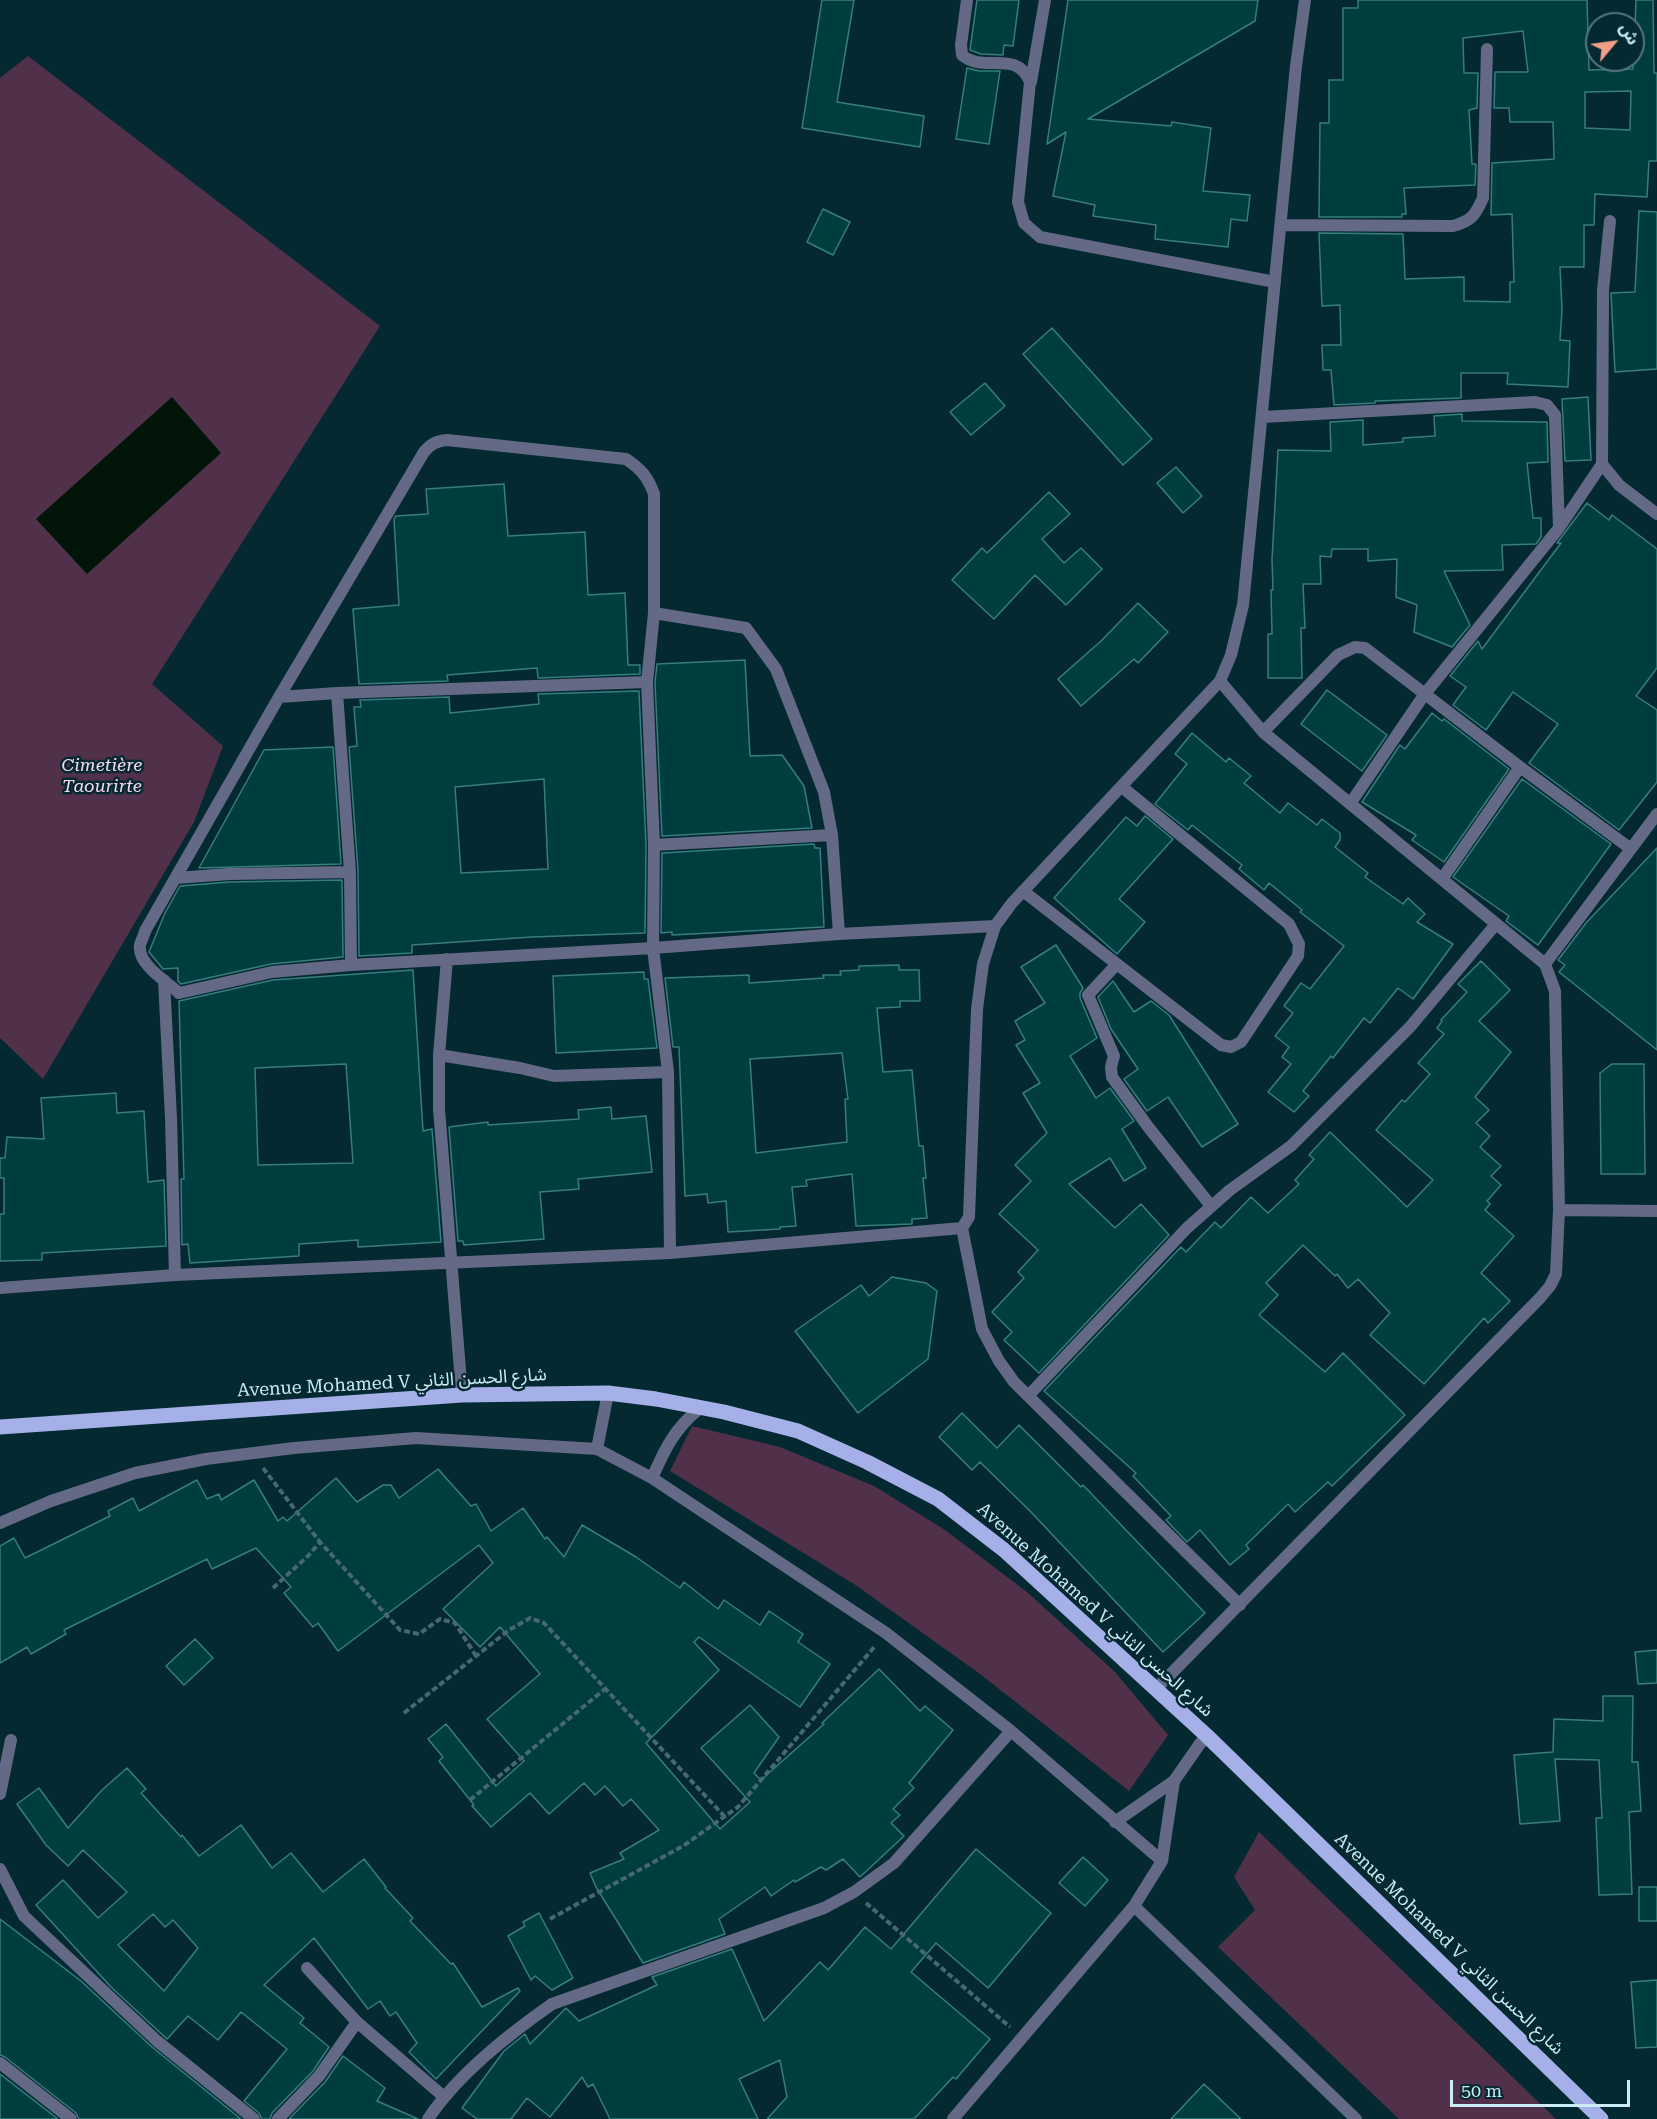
<!DOCTYPE html>
<html>
<head>
<meta charset="utf-8">
<style>
  body { margin:0 }
  #map { position:relative; width:1657px; height:2119px; overflow:hidden; background:#042931; font-family:"Roboto Serif","Noto Sans Arabic",serif }
  canvas { display:block }
  .north { position:absolute; left:1585px; top:12px; width:60px; height:60px; box-sizing:border-box; background:#042931; border:2px solid #54777f; border-radius:50%; rotate:61deg; font-size:16px; font-weight:700; line-height:24px; text-align:center; color:#ccecf5 }
  .north::after { content:''; display:block; margin:auto; width:21px; height:27px; background:#f49e87; clip-path:polygon(50% 0,100% 100%,50% 72%,0 100%) }
  .scale { position:absolute; left:1450px; top:2080px; width:180px; height:27px; box-sizing:border-box; border:3px solid #ccecf5; border-top:0; padding-left:8px; font-size:18px; line-height:21px; white-space:nowrap; color:#ccecf5; -webkit-text-stroke:4px #042931; paint-order:stroke }
</style>
</head>
<body>
<div id="map">
<canvas width="1657" height="2119"></canvas>
<div class="north">ش</div>
<div class="scale">50 m</div>
</div>
<script>
const g = document.querySelector('canvas').getContext('2d');
g.lineJoin = 'round';
function fillPath(path, color) { g.fillStyle = color; g.fill(path, 'evenodd'); }
function strokePath(path, color, width, dash) { g.strokeStyle = color; g.lineWidth = width; g.lineCap = dash ? 'butt' : 'round'; g.setLineDash(dash || []); g.stroke(path); }
function label(font, color, halo, rows, align = 'center') {
  g.font = font + ' "Roboto Serif","Noto Sans Arabic",serif'; g.lineWidth = 5; g.setLineDash([]); g.textBaseline = 'middle'; g.strokeStyle = halo; g.fillStyle = color; for (const [text, x, y, turn = 0] of rows) {
    g.save(); g.translate(x, y); g.rotate((+turn || 0) * Math.PI / 180); g.textAlign = isNaN(turn) ? turn : align; if (halo) g.strokeText(text, 0, 0); g.fillText(text, 0, 0); g.restore();
  }
}
const green = new Path2D(`
  M 28,56 L 380,326 L 152,684 L 223,746 L 194,822 L 43,1079 L 0,1038 L 0,78 Z
  M 692,1426 L 780,1447 L 874,1486 L 945,1530 L 1027,1592 L 1115,1672 L 1168,1735 L 1129,1791 L 980,1674 L 854,1584 L 670,1471 Z
  M 1259,1832 L 1556,2119 L 1399,2119 L 1218,1947 L 1255,1910 L 1234,1877 Z`);
const water = new Path2D(`
  M 172,397 L 221,453 L 87,574 L 36,519 Z`);
const building = new Path2D(`
  M 822,0 L 854,0 L 837,102 L 924,116 L 920,147 L 802,128 Z
  M 977,0 L 1019,0 L 1013,46 L 1004,45 L 1003,55 L 981,54 L 970,50 Z
  M 1068,0 L 1258,0 L 1255,21 L 1088,119 L 1171,126 L 1172,122 L 1211,128 L 1203,191 L 1250,195 L 1247,221 L 1231,219 L 1228,247 L 1155,239 L 1156,225 L 1093,216 L 1095,205 L 1053,196 L 1066,132 L 1047,144 Z
  M 1358,0 L 1587,0 L 1589,70 L 1633,69 L 1633,29 L 1635,29 L 1636,0 L 1653,0 L 1654,73 L 1657,73 L 1657,161 L 1649,161 L 1647,197 L 1595,194 L 1594,225 L 1584,225 L 1584,267 L 1560,267 L 1562,310 L 1560,340 L 1570,341 L 1568,387 L 1507,384 L 1508,373 L 1461,373 L 1461,398 L 1375,401 L 1375,403 L 1334,405 L 1331,370 L 1323,370 L 1322,345 L 1341,345 L 1340,305 L 1322,306 L 1319,233 L 1403,234 L 1405,279 L 1464,277 L 1464,301 L 1510,302 L 1510,282 L 1514,282 L 1512,214 L 1491,215 L 1492,163 L 1554,159 L 1553,122 L 1510,122 L 1509,108 L 1494,108 L 1495,72 L 1528,72 L 1523,31 L 1463,38 L 1464,73 L 1478,73 L 1477,108 L 1469,110 L 1472,164 L 1476,164 L 1475,185 L 1404,188 L 1406,214 L 1402,214 L 1402,217 L 1319,217 L 1320,123 L 1329,123 L 1329,80 L 1343,80 L 1343,8 L 1358,8 ZM 1631,91 L 1630,130 L 1585,128 L 1585,92 Z
  M 967,68 L 979,71 L 1000,71 L 989,144 L 956,139 Z
  M 823,209 L 850,222 L 833,255 L 807,242 Z
  M 1639,211 L 1657,212 L 1657,369 L 1615,372 L 1611,293 L 1635,292 Z
  M 1052,328 L 1152,439 L 1123,465 L 1023,354 Z
  M 985,383 L 1005,406 L 971,435 L 950,412 Z
  M 1588,397 L 1591,460 L 1565,461 L 1562,399 Z
  M 1462,414 L 1462,421 L 1547,422 L 1548,462 L 1527,463 L 1533,518 L 1541,518 L 1541,537 L 1536,544 L 1502,545 L 1503,570 L 1444,571 L 1470,625 L 1452,647 L 1414,632 L 1417,605 L 1396,597 L 1397,559 L 1368,561 L 1368,549 L 1332,549 L 1331,557 L 1320,556 L 1321,584 L 1303,584 L 1305,628 L 1301,628 L 1302,678 L 1268,678 L 1268,634 L 1272,634 L 1271,590 L 1273,590 L 1272,560 L 1278,450 L 1331,451 L 1330,422 L 1363,420 L 1363,445 L 1403,442 L 1403,438 L 1435,436 L 1434,416 Z
  M 1176,467 L 1202,496 L 1183,513 L 1157,483 Z
  M 504,484 L 508,536 L 585,532 L 588,595 L 625,593 L 628,665 L 640,665 L 640,674 L 538,678 L 537,668 L 447,675 L 448,681 L 359,684 L 353,609 L 399,605 L 394,519 L 396,516 L 428,514 L 426,489 Z
  M 1049,492 L 1070,514 L 1042,539 L 1064,563 L 1081,548 L 1102,569 L 1066,605 L 1035,575 L 994,619 L 952,580 L 982,548 L 987,553 Z
  M 1587,503 L 1609,520 L 1612,515 L 1657,549 L 1657,668 L 1636,696 L 1657,710 L 1657,782 L 1619,830 L 1529,763 L 1558,724 L 1513,692 L 1486,730 L 1453,705 L 1466,687 L 1450,676 L 1478,641 L 1482,649 L 1561,543 L 1557,543 Z
  M 1138,603 L 1168,632 L 1138,663 L 1134,659 L 1081,706 L 1058,679 L 1101,641 Z
  M 745,660 L 750,756 L 782,755 L 804,786 L 812,828 L 662,836 L 655,682 L 657,664 Z
  M 1327,690 L 1387,735 L 1362,771 L 1301,724 Z
  M 639,691 L 646,845 L 645,933 L 532,937 L 412,945 L 412,953 L 359,956 L 358,871 L 349,747 L 357,746 L 354,707 L 361,707 L 360,700 L 449,697 L 450,713 L 539,704 L 538,694 ZM 544,779 L 548,869 L 461,873 L 455,787 Z
  M 1432,713 L 1442,721 L 1444,719 L 1509,769 L 1444,862 L 1412,840 L 1416,835 L 1362,802 L 1400,745 L 1405,749 Z
  M 1192,733 L 1226,762 L 1229,758 L 1251,776 L 1244,783 L 1280,813 L 1288,803 L 1317,825 L 1322,819 L 1340,833 L 1340,840 L 1335,847 L 1368,873 L 1365,877 L 1403,904 L 1408,898 L 1425,914 L 1417,922 L 1453,944 L 1413,999 L 1398,988 L 1370,1023 L 1364,1018 L 1333,1058 L 1331,1056 L 1303,1091 L 1309,1096 L 1294,1112 L 1268,1092 L 1291,1064 L 1282,1057 L 1289,1047 L 1275,1036 L 1293,1013 L 1284,1006 L 1301,983 L 1310,989 L 1344,946 L 1300,912 L 1302,910 L 1269,883 L 1264,890 L 1239,869 L 1242,865 L 1192,825 L 1188,830 L 1155,804 L 1187,764 L 1175,754 Z
  M 333,747 L 341,864 L 199,868 L 264,750 Z
  M 1522,779 L 1611,844 L 1538,945 L 1506,921 L 1509,916 L 1453,877 Z
  M 1145,816 L 1173,839 L 1119,899 L 1145,922 L 1117,954 L 1054,898 L 1126,817 L 1137,826 Z
  M 814,844 L 815,848 L 820,848 L 824,927 L 672,935 L 672,932 L 661,933 L 662,853 Z
  M 1657,848 L 1657,1050 L 1559,972 L 1565,965 L 1558,960 L 1586,923 Z
  M 342,880 L 343,957 L 271,964 L 181,984 L 178,981 L 178,968 L 163,969 L 149,952 L 165,913 L 180,886 L 229,882 Z
  M 1056,945 L 1083,988 L 1080,993 L 1080,998 L 1097,1038 L 1070,1056 L 1096,1098 L 1110,1088 L 1134,1121 L 1122,1129 L 1146,1168 L 1124,1181 L 1110,1158 L 1069,1184 L 1115,1228 L 1141,1204 L 1169,1235 L 1039,1373 L 1004,1340 L 1012,1332 L 992,1312 L 1024,1278 L 1018,1272 L 1038,1250 L 999,1214 L 1031,1181 L 1015,1165 L 1047,1133 L 1023,1093 L 1040,1083 L 1016,1045 L 1025,1040 L 1015,1021 L 1045,1003 L 1021,967 Z
  M 1481,961 L 1510,990 L 1479,1021 L 1511,1052 L 1475,1097 L 1489,1110 L 1476,1123 L 1490,1136 L 1480,1147 L 1501,1166 L 1491,1176 L 1501,1185 L 1487,1201 L 1490,1204 L 1485,1210 L 1514,1236 L 1481,1273 L 1510,1301 L 1488,1323 L 1484,1318 L 1424,1384 L 1370,1335 L 1390,1313 L 1358,1279 L 1348,1288 L 1337,1274 L 1335,1276 L 1303,1245 L 1266,1283 L 1278,1295 L 1259,1315 L 1325,1372 L 1343,1353 L 1405,1415 L 1332,1486 L 1328,1482 L 1295,1512 L 1288,1504 L 1246,1545 L 1249,1549 L 1230,1565 L 1200,1530 L 1187,1542 L 1166,1520 L 1171,1516 L 1133,1476 L 1136,1473 L 1044,1391 L 1181,1247 L 1186,1252 L 1215,1222 L 1221,1228 L 1251,1197 L 1268,1213 L 1299,1184 L 1295,1180 L 1314,1159 L 1309,1155 L 1330,1132 L 1407,1207 L 1433,1180 L 1376,1130 L 1402,1100 L 1405,1102 L 1430,1074 L 1418,1063 L 1444,1034 L 1437,1028 L 1442,1021 L 1441,1020 L 1467,992 L 1458,984 Z
  M 899,965 L 899,970 L 919,970 L 920,1001 L 900,1001 L 900,1007 L 877,1008 L 883,1072 L 912,1070 L 919,1146 L 923,1146 L 926,1178 L 923,1178 L 927,1218 L 912,1219 L 912,1224 L 856,1226 L 852,1174 L 806,1180 L 807,1186 L 792,1187 L 796,1226 L 780,1227 L 780,1229 L 728,1232 L 726,1201 L 708,1203 L 707,1194 L 685,1196 L 679,1047 L 673,1047 L 665,978 L 749,975 L 749,983 L 824,978 L 823,975 L 841,975 L 840,971 L 859,970 L 859,966 ZM 842,1053 L 848,1099 L 845,1099 L 847,1142 L 756,1153 L 750,1059 Z
  M 413,970 L 423,1131 L 432,1129 L 441,1242 L 358,1247 L 358,1240 L 299,1244 L 299,1256 L 190,1263 L 188,1244 L 182,1245 L 181,1179 L 184,1179 L 179,1001 L 273,980 ZM 346,1064 L 353,1163 L 258,1165 L 255,1068 Z
  M 644,972 L 644,979 L 648,979 L 657,1048 L 556,1053 L 553,976 Z
  M 1113,981 L 1134,1012 L 1151,1001 L 1169,1015 L 1238,1124 L 1202,1147 L 1168,1097 L 1147,1111 L 1124,1079 L 1138,1069 L 1111,1029 L 1098,997 Z
  M 1612,1064 L 1644,1064 L 1645,1174 L 1601,1174 L 1600,1073 Z
  M 116,1093 L 117,1113 L 144,1111 L 148,1182 L 164,1180 L 166,1246 L 42,1253 L 42,1260 L 0,1261 L 0,1214 L 4,1214 L 4,1178 L 0,1178 L 0,1158 L 5,1158 L 7,1137 L 44,1139 L 41,1098 Z
  M 611,1107 L 612,1119 L 646,1116 L 652,1172 L 578,1179 L 579,1189 L 540,1192 L 544,1239 L 464,1245 L 463,1241 L 458,1241 L 449,1127 L 488,1122 L 488,1125 L 579,1119 L 578,1110 Z
  M 892,1277 L 926,1283 L 937,1291 L 928,1359 L 858,1413 L 795,1331 L 861,1285 L 869,1296 Z
  M 962,1413 L 997,1448 L 1019,1425 L 1081,1487 L 1083,1485 L 1205,1613 L 1163,1652 L 1030,1511 L 980,1462 L 972,1470 L 939,1437 Z
  M 438,1469 L 471,1506 L 476,1504 L 491,1531 L 523,1508 L 545,1539 L 547,1537 L 564,1557 L 582,1525 L 636,1557 L 680,1588 L 684,1582 L 718,1609 L 724,1600 L 760,1625 L 769,1611 L 803,1634 L 798,1642 L 830,1664 L 800,1707 L 699,1637 L 694,1642 L 719,1670 L 646,1743 L 720,1829 L 750,1802 L 701,1748 L 750,1705 L 779,1737 L 754,1773 L 761,1780 L 824,1724 L 822,1723 L 879,1669 L 920,1711 L 925,1706 L 953,1730 L 909,1783 L 914,1788 L 893,1809 L 900,1815 L 891,1823 L 904,1836 L 860,1877 L 843,1859 L 826,1870 L 821,1867 L 795,1882 L 794,1880 L 771,1896 L 765,1887 L 719,1919 L 725,1934 L 643,1963 L 596,1887 L 590,1873 L 624,1859 L 620,1853 L 659,1830 L 631,1799 L 623,1806 L 605,1786 L 595,1795 L 584,1783 L 549,1814 L 530,1793 L 491,1827 L 472,1806 L 474,1805 L 439,1761 L 443,1757 L 428,1739 L 446,1724 L 496,1786 L 524,1761 L 487,1719 L 540,1674 L 500,1627 L 480,1647 L 443,1609 L 493,1563 L 479,1545 L 338,1651 L 318,1623 L 313,1627 L 284,1593 L 291,1587 L 256,1548 L 212,1569 L 207,1559 L 64,1630 L 66,1634 L 31,1654 L 27,1647 L 0,1663 L 0,1546 L 14,1538 L 25,1558 L 110,1516 L 108,1511 L 133,1498 L 139,1511 L 197,1480 L 207,1499 L 219,1494 L 221,1500 L 254,1480 L 278,1521 L 283,1517 L 287,1521 L 336,1478 L 357,1502 L 383,1485 L 391,1485 L 399,1498 Z
  M 195,1639 L 213,1658 L 184,1685 L 166,1666 Z
  M 1657,1650 L 1657,1683 L 1638,1684 L 1635,1652 Z
  M 1603,1696 L 1633,1696 L 1632,1762 L 1638,1762 L 1641,1811 L 1629,1812 L 1632,1894 L 1599,1895 L 1596,1818 L 1602,1818 L 1599,1760 L 1555,1759 L 1560,1821 L 1520,1824 L 1514,1755 L 1553,1752 L 1554,1719 L 1603,1721 Z
  M 127,1768 L 146,1789 L 141,1793 L 181,1837 L 182,1835 L 199,1856 L 241,1825 L 272,1868 L 291,1853 L 323,1892 L 364,1859 L 386,1887 L 385,1888 L 413,1918 L 410,1921 L 451,1964 L 453,1963 L 482,2007 L 518,1988 L 520,1991 L 436,2079 L 409,2052 L 417,2043 L 396,2012 L 390,2016 L 380,2001 L 368,2009 L 314,1938 L 264,1985 L 304,2018 L 300,2023 L 329,2047 L 313,2071 L 272,2113 L 270,2119 L 262,2119 L 259,2113 L 244,2101 L 287,2049 L 241,2012 L 218,2040 L 188,2016 L 167,2039 L 111,1987 L 36,1905 L 63,1880 L 98,1918 L 127,1892 L 83,1850 L 68,1866 L 46,1845 L 17,1804 L 39,1788 L 68,1828 L 102,1790 ZM 153,1914 L 165,1927 L 173,1920 L 198,1948 L 164,1991 L 118,1945 Z
  M 976,1849 L 1051,1913 L 988,1988 L 936,1943 L 911,1972 L 990,2039 L 956,2079 L 953,2077 L 914,2119 L 767,2119 L 787,2097 L 780,2060 L 739,2079 L 758,2119 L 610,2119 L 593,2084 L 588,2087 L 582,2077 L 550,2117 L 527,2098 L 511,2119 L 477,2119 L 462,2108 L 504,2051 L 525,2034 L 530,2044 L 566,2008 L 579,2021 L 657,1985 L 652,1977 L 732,1949 L 764,2021 L 820,1962 L 828,1970 L 865,1927 L 891,1949 Z
  M 1083,1857 L 1108,1880 L 1085,1906 L 1059,1883 Z
  M 1639,1887 L 1657,1887 L 1657,1921 L 1639,1921 Z
  M 539,1913 L 573,1978 L 552,1990 L 535,1976 L 531,1980 L 508,1936 L 525,1926 L 523,1922 Z
  M 0,1919 L 81,1981 L 152,2047 L 241,2119 L 79,2119 L 76,2113 L 5,2057 L 0,2055 Z
  M 1657,1980 L 1657,2047 L 1636,2048 L 1631,1982 Z
  M 343,2056 L 385,2088 L 377,2101 L 418,2119 L 289,2119 L 325,2082 Z
  M 0,2074 L 58,2119 L 0,2119 Z
  M 1204,2084 L 1241,2119 L 1171,2119 Z`);
const path = new Path2D(`
  M 263,1468 L 320,1542
  M 273,1588 L 309,1555 L 320,1542 L 400,1630 L 419,1634 L 440,1619 L 455,1623 L 476,1656
  M 404,1713 L 509,1630 L 530,1618 L 544,1623 L 725,1817
  M 470,1800 L 605,1689
  M 866,1903 L 1010,2027
  M 550,1919 L 683,1846 L 738,1807 L 876,1645`);
const lane = new Path2D(`
  M 0,2063 L 71,2119
  M 278,2119 L 319,2076 L 357,2022`);
const street = new Path2D(`
  M 967,0 L 961,45 L 962,55 C 984,74 1016,48 1030,82 L 1018,202 L 1024,223 L 1040,237 L 1275,282
  M 1031,82 L 1045,0
  M 1610,221 L 1603,290 L 1602,464 L 1619,485 L 1657,514
  M 1281,225 L 1453,226 C 1471,221 1475,216 1483,198 L 1487,49
  M 1263,417 L 1535,402 L 1547,405 L 1555,415 L 1559,528
  M 654,613 L 746,628 L 776,669 L 824,792 L 832,835 L 839,934
  M 337,693 L 350,872 L 351,965
  M 279,697 L 337,693 L 647,682
  M 1263,732 L 1338,655 L 1355,647 L 1365,648 L 1520,767 L 1631,849
  M 1350,804 L 1424,695 L 1559,528 L 1602,464
  M 654,845 L 832,835
  M 176,878 L 229,874 L 350,872
  M 1442,879 L 1520,767
  M 1023,891 L 1221,1045 L 1231,1047 L 1241,1042 L 1298,956 L 1299,944 L 1289,924 L 1122,787
  M 447,959 L 439,1055 L 439,1109 L 462,1395
  M 1117,964 L 1088,995 L 1114,1056 L 1111,1067 L 1112,1077 L 1149,1128 L 1211,1206
  M 1545,964 L 1657,814
  M 164,980 L 171,1118 L 175,1275
  M 439,1055 L 520,1068 L 554,1076 L 668,1072
  M 1559,1210 L 1657,1211
  M 962,1228 L 982,1329 L 999,1361 L 1014,1382 L 1240,1605
  M 670,1253 L 668,1072 L 653,948 L 654,845 L 647,682 L 654,613 L 654,494 C 648,477 641,469 626,459 L 447,440 C 436,441 431,444 424,452 L 279,697 L 145,931 C 144,936 141,941 140,945 C 137,964 166,981 179,993 L 272,972 L 351,965 L 653,948 L 839,934 L 995,926
  M 0,1288 L 175,1275 L 670,1253 L 962,1228 L 969,1217 L 977,1009 L 983,964 L 995,926 L 1012,903 L 1220,681 L 1231,655 L 1243,605 L 1296,66 L 1305,0
  M 608,1393 L 597,1449 L 652,1478 L 886,1633 L 1011,1731 L 1162,1861
  M 1029,1395 L 1187,1228 L 1230,1190 L 1291,1146 L 1410,1027 L 1496,924
  M 652,1478 C 665,1449 674,1429 700,1408
  M 0,1523 L 51,1501 L 135,1473 L 206,1459 L 294,1448 L 416,1438 L 597,1449
  M 1157,1688 L 1540,1298 L 1550,1286 L 1556,1274 L 1559,1210 L 1555,991 L 1545,964 L 1263,732 L 1220,681
  M 0,1794 L 11,1740
  M 1115,1822 L 1174,1781
  M 0,1869 L 24,1916 L 157,2041 L 254,2119
  M 1134,1906 L 1356,2119
  M 307,1968 L 357,2022 L 443,2096
  M 428,2119 C 458,2074 508,2035 552,2004 L 824,1908 L 854,1892 L 894,1863 L 1011,1731
  M 953,2119 L 1134,1906 L 1162,1861 L 1174,1781 L 1206,1735`);
const primary = new Path2D(`
  M 0,1427 L 462,1395 L 608,1393 L 656,1399 L 724,1412 L 798,1431 L 867,1462 L 938,1499 L 1004,1550 L 1206,1735 L 1601,2119`);
const parkNames = [
  ["Cimetière",102,766],
  ["Taourirte",102,787]
];
const streetNames = [
  ["Avenue Mohamed V شارع الحسن الثاني",392,1383,-3],
  ["Avenue Mohamed V شارع الحسن الثاني",1095,1610,42],
  ["Avenue Mohamed V شارع الحسن الثاني",1449,1944,44]
];
fillPath(green, '#513149');
fillPath(water, '#011509');
fillPath(building, '#003d3e');
strokePath(building, '#367e7e', 1.5);
strokePath(path, '#456971', 4, [6, 3]);
strokePath(lane, '#646a85', 12);
strokePath(street, '#646a85', 12);
strokePath(primary, '#a5b0e9', 15);
label('italic 18px', '#fbd8f1', '#042931', parkNames);
label('18px', '#ccecf5', '#042931', streetNames);
</script>
</body>
</html>
